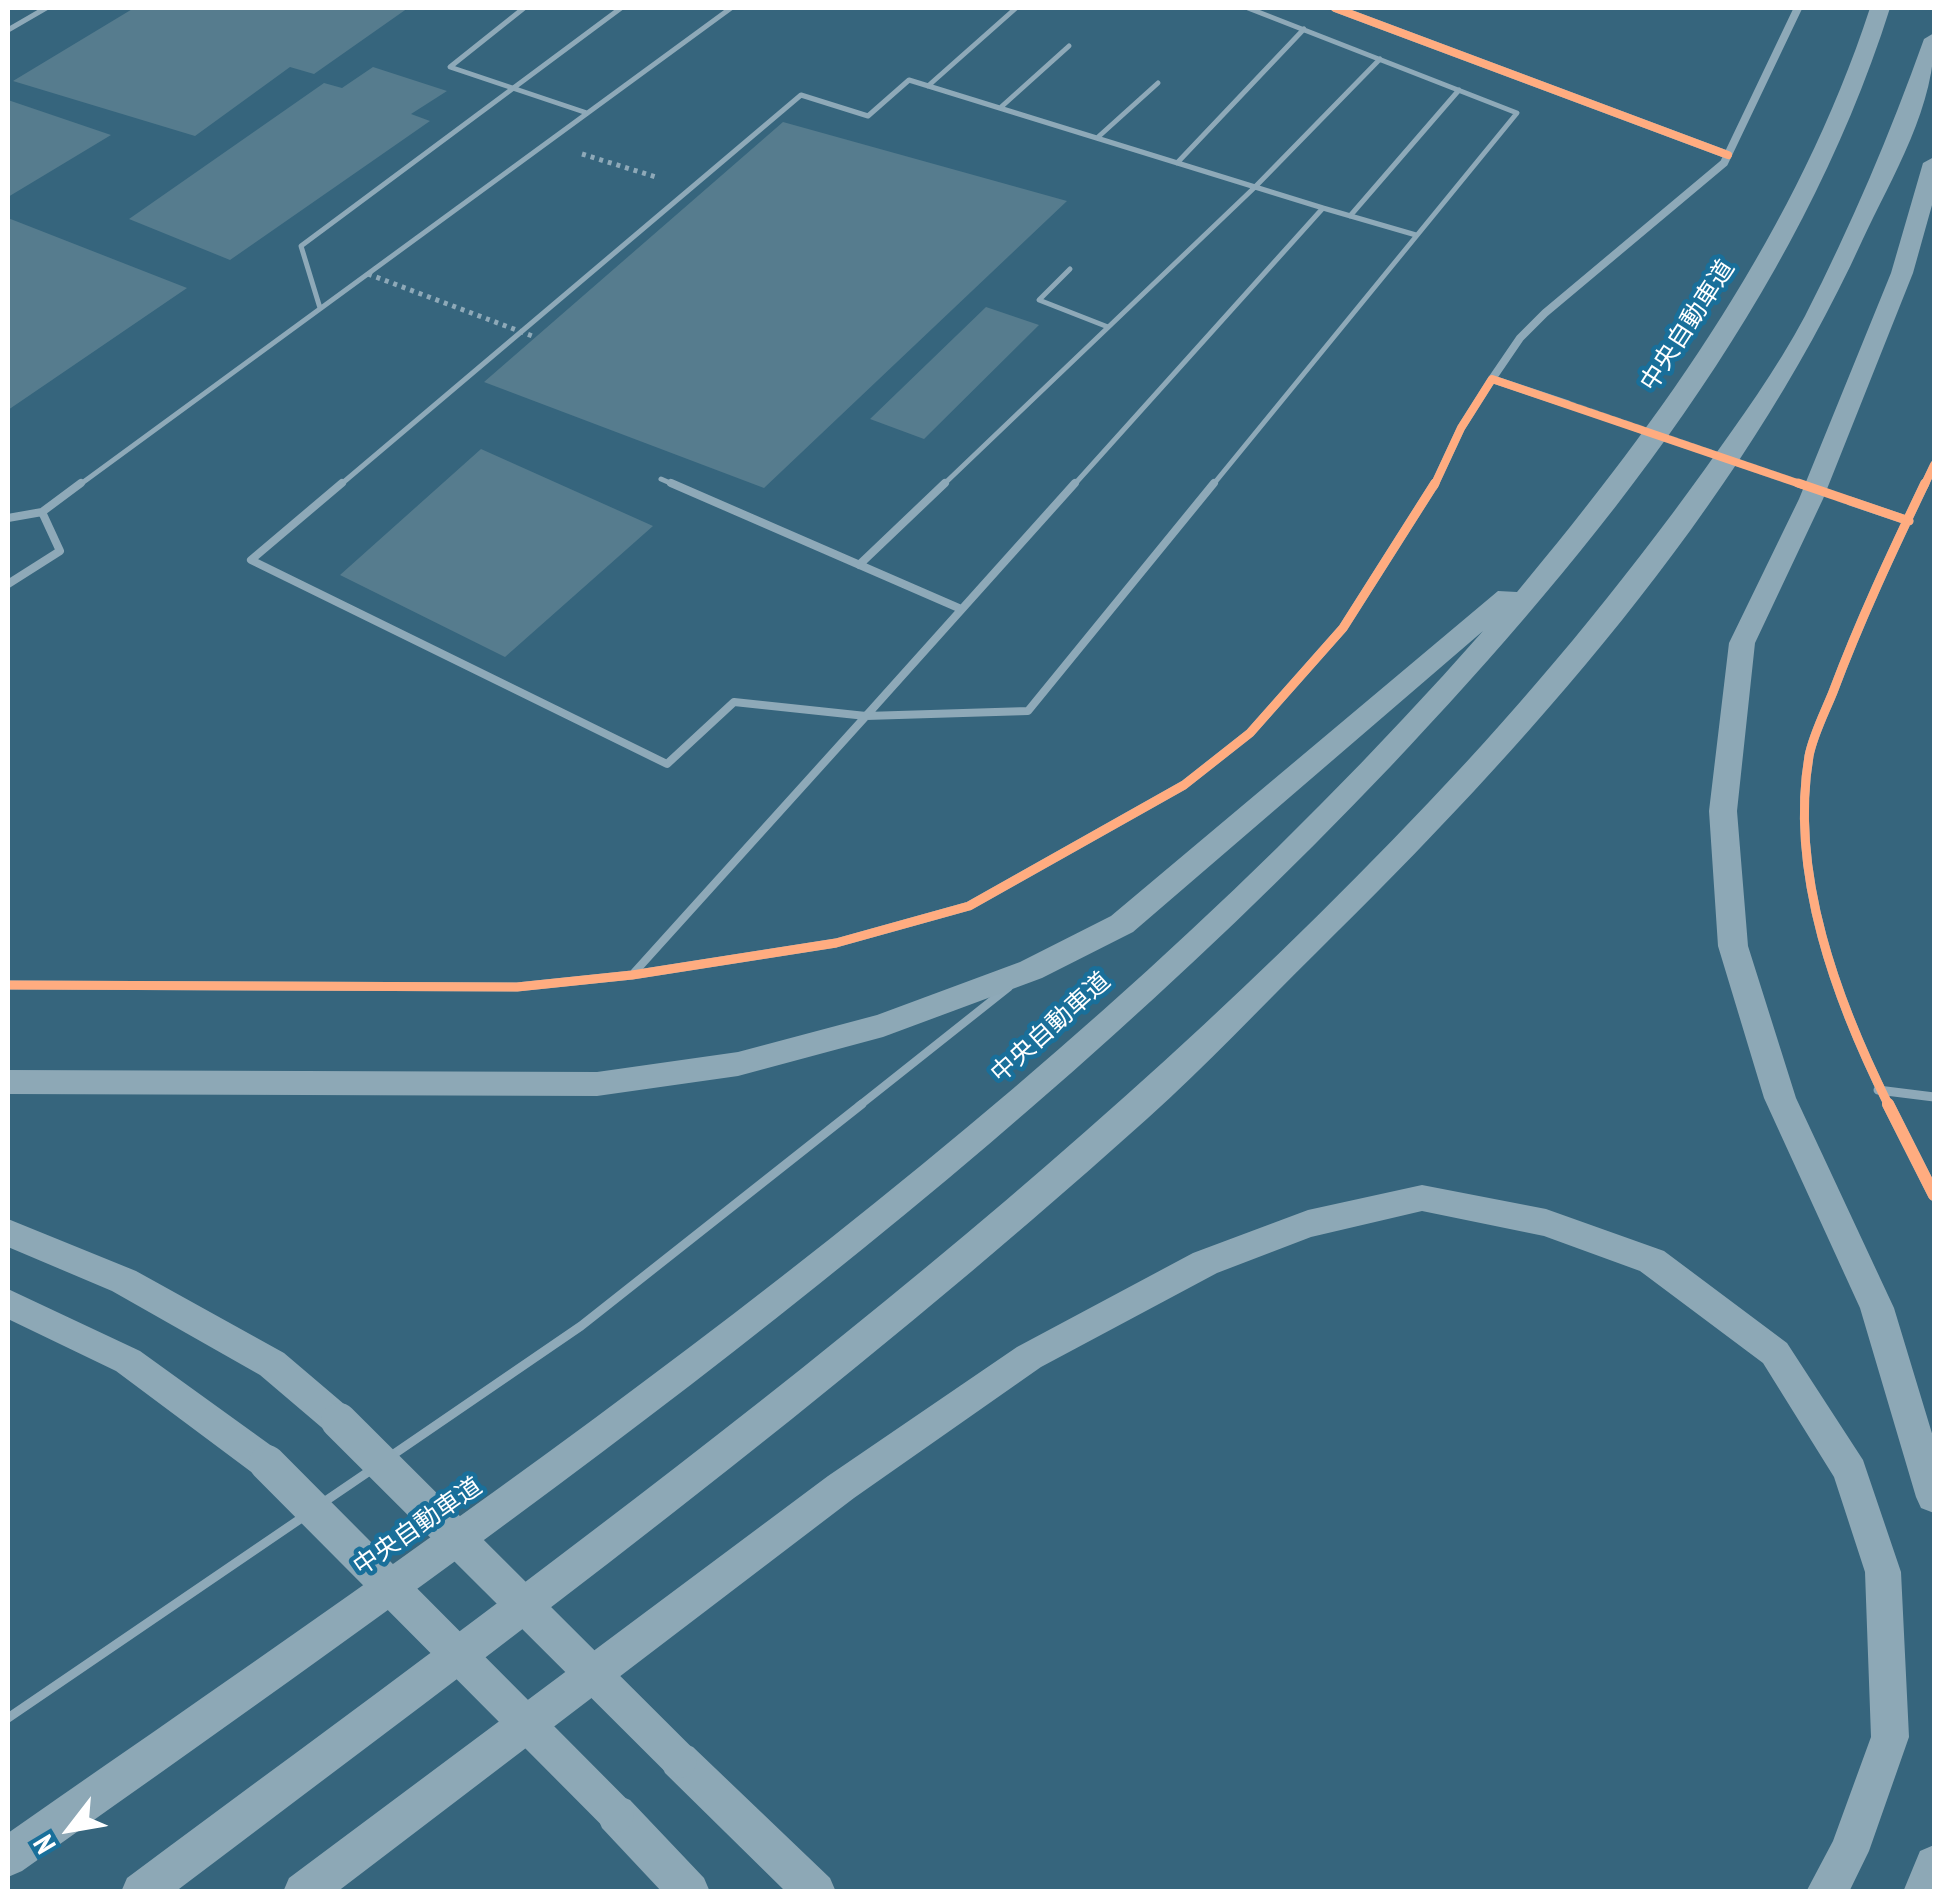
<!DOCTYPE html>
<html>
<head>
<meta charset="utf-8">
<style>
  body { margin:0 }
  #map { position:relative; width:1942px; height:1899px; overflow:hidden; background:#36657d; font-family:"PT Sans Narrow",sans-serif }
  canvas { display:block }
  .frame { position:absolute; inset:0; border:10px solid #fff; pointer-events:none }
  .north { position:absolute; left:20px; top:1779px; width:100px; height:100px; -webkit-text-stroke:8px #196f9a; paint-order:stroke; rotate:239deg; font-size:28px; font-weight:700; line-height:40px; text-align:center; color:#fff }
  .north::after { content:''; display:block; margin:auto; width:35px; height:45px; background:#fff; clip-path:polygon(50% 0,100% 100%,50% 72%,0 100%) }
</style>
</head>
<body>
<div id="map">
<canvas width="1942" height="1899"></canvas>
<div class="frame"></div>
<div class="north">N</div>
</div>
<script>
const g = document.querySelector('canvas').getContext('2d');
g.lineJoin = 'round';
function fillPath(path, color) { g.fillStyle = color; g.fill(path, 'evenodd'); }
function strokePath(path, color, width, dash) { g.strokeStyle = color; g.lineWidth = width; g.lineCap = dash ? 'butt' : 'round'; g.setLineDash(dash || []); g.stroke(path); }
function label(font, color, halo, rows, align = 'center') {
  g.font = font + ' "PT Sans Narrow","Noto Sans JP",sans-serif'; g.lineWidth = 9; g.setLineDash([]); g.textBaseline = 'middle'; g.strokeStyle = halo; g.fillStyle = color; for (const [text, x, y, turn = 0] of rows) {
    g.save(); g.translate(x, y); g.rotate((+turn || 0) * Math.PI / 180); g.textAlign = isNaN(turn) ? turn : align; if (halo) g.strokeText(text, 0, 0); g.fillText(text, 0, 0); g.restore();
  }
}
const building = new Path2D(`
  M 134,8 L 408,8 L 314,74 L 290,67 L 195,136 L 13,81 Z
  M 373,67 L 447,91 L 411,114 L 430,121 L 230,260 L 129,219 L 324,83 L 342,88 Z
  M 8,100 L 111,135 L 8,197 Z
  M 783,122 L 1067,201 L 764,488 L 484,382 Z
  M 8,218 L 187,288 L 8,410 Z
  M 986,307 L 1039,325 L 924,439 L 870,419 Z
  M 481,449 L 653,526 L 505,657 L 340,575 Z`);
const minorTunnelFar1 = new Path2D(`
  M 1567,404 L 1806,486`);
const minorTunnel = new Path2D(`
  M 1798,483 L 1850,501`);
const path = new Path2D(`
  M 582,154 L 656,177`);
const serviceFar2 = new Path2D(`
  M 524,8 L 450,67 L 587,113
  M 8,30 L 46,8
  M 928,86 L 1016,8
  M 1000,108 L 1069,46
  M 1097,138 L 1158,83
  M 1177,163 L 1304,29
  M 1323,208 L 1416,235
  M 1350,216 L 1459,90
  M 1070,269 L 1039,300 L 1108,327
  M 320,308 L 301,246 L 621,8
  M 661,479 L 677,486
  M 78,486 L 731,8
  M 339,486 L 801,95 L 868,116 L 909,80 L 1323,208 L 1073,486
  M 942,486 L 1255,187 L 1380,59
  M 1212,486 L 1517,113 L 1248,8`);
const serviceFar1 = new Path2D(`
  M 342,483 L 251,560 L 667,764 L 734,702 L 866,716
  M 671,483 L 961,609
  M 8,518 L 42,512
  M 859,565 L 945,483
  M 8,584 L 60,551 L 42,512 L 81,483
  M 866,716 L 1028,711 L 1214,483
  M 866,716 L 1075,483
  M 632,975 L 866,716
  M 859,1106 L 1009,987`);
const service = new Path2D(`
  M 391,1456 L 581,1326 L 862,1104
  M 321,1504 L 371,1470
  M 8,1718 L 306,1515`);
const minorFar2 = new Path2D(`
  M 1335,8 L 1728,155
  M 1492,379 L 1520,338 L 1545,313 L 1724,163 L 1798,8
  M 1434,486 L 1461,428 L 1492,379 L 1567,404
  M 1924,486 L 1934,465`);
const minorFar1 = new Path2D(`
  M 1850,501 L 1909,521
  M 8,985 L 517,987 L 632,975 L 836,943 L 969,906 L 1184,785 L 1250,733 L 1343,628 L 1435,483
  M 1878,1090 L 1934,1097
  M 1889,1106 C 1837,1002 1789,874 1809,756 C 1813,735 1825,712 1833,692 C 1860,620 1892,552 1925,483`);
const minor = new Path2D(`
  M 1888,1104 L 1934,1195`);
const motorway = new Path2D(`
  M 1870,8 L 1890,8 C 1798,299 1598,547 1391,766 C 984,1194 502,1531 22,1871 L 8,1877 L 8,1833 C 529,1471 1060,1111 1483,631 L 1133,932 L 1042,978 L 883,1037 L 738,1076 L 597,1096 L 8,1094 L 8,1070 L 597,1072 L 738,1052 L 877,1015 L 1020,962 L 1111,916 L 1498,591 L 1517,592 C 1664,416 1798,228 1870,8 Z
  M 1934,33 C 1937,104 1892,177 1862,241 C 1739,510 1526,747 1316,953 C 1260,1008 1206,1066 1148,1118 C 839,1396 506,1642 175,1892 L 121,1892 L 127,1878 C 580,1542 1040,1213 1429,802 C 1529,697 1620,587 1705,469 C 1739,421 1777,369 1805,316 C 1851,226 1890,134 1924,39 Z
  M 1934,157 L 1934,198 L 1913,273 L 1823,499 L 1755,643 L 1737,811 L 1748,946 L 1796,1098 L 1894,1308 L 1934,1440 L 1934,1513 L 1921,1508 L 1916,1497 L 1860,1308 L 1764,1098 L 1718,946 L 1709,811 L 1729,643 L 1799,499 L 1891,273 L 1923,163 Z
  M 1422,1185 L 1546,1209 L 1664,1251 L 1787,1343 L 1863,1460 L 1901,1572 L 1909,1737 L 1869,1851 L 1849,1892 L 1806,1892 L 1833,1841 L 1871,1737 L 1865,1572 L 1834,1477 L 1763,1363 L 1640,1271 L 1544,1236 L 1422,1211 L 1311,1237 L 1217,1273 L 1041,1367 L 854,1498 L 337,1892 L 283,1892 L 289,1878 L 828,1476 L 1017,1347 L 1193,1253 L 1308,1210 Z
  M 8,1219 L 136,1271 L 284,1353 L 351,1410 L 357,1421 L 351,1432 L 339,1436 L 327,1432 L 260,1375 L 112,1291 L 8,1247 Z
  M 8,1289 L 140,1351 L 280,1452 L 285,1463 L 280,1474 L 267,1479 L 254,1474 L 116,1371 L 8,1319 Z
  M 679,1741 L 693,1747 L 830,1878 L 836,1892 L 786,1892 L 665,1773 L 659,1760 L 665,1747 Z
  M 616,1794 L 630,1800 L 704,1878 L 710,1892 L 662,1892 L 602,1828 L 596,1814 L 602,1800 Z
  M 1934,1845 L 1934,1892 L 1903,1892 L 1920,1851 Z`);
const pathBridge = new Path2D(`
  M 368,274 L 535,337`);
const motorwayBridge = new Path2D(`
  M 339,1421 L 679,1760
  M 267,1463 L 616,1814`);
const cyclewayFar2 = new Path2D(`
  M 1335,8 L 1728,155
  M 1434,486 L 1461,428 L 1492,379 L 1806,486
  M 1924,486 L 1934,465`);
const cyclewayFar1 = new Path2D(`
  M 1798,483 L 1909,521
  M 8,985 L 517,987 L 632,975 L 836,943 L 969,906 L 1184,785 L 1250,733 L 1343,628 L 1435,483
  M 1889,1106 C 1837,1002 1789,874 1809,756 C 1813,735 1825,712 1833,692 C 1860,620 1892,552 1925,483`);
const cycleway = new Path2D(`
  M 1888,1104 L 1934,1195`);
const streetNames = [
  ["中央自動車道",1688,326,-57],
  ["中央自動車道",1051,1028,-42],
  ["中央自動車道",418,1527,-35]
];
fillPath(building, '#567c8e');
strokePath(minorTunnelFar1, '#547c90', 8, [8, 4]);
strokePath(minorTunnel, '#547c90', 9, [9, 5]);
strokePath(path, '#8ea9b8', 5, [4, 5]);
strokePath(serviceFar2, '#8ea9b8', 5);
strokePath(serviceFar1, '#8ea9b8', 8);
strokePath(service, '#8ea9b8', 9);
strokePath(minorFar2, '#8ea9b8', 8);
strokePath(minorFar1, '#8ea9b8', 9);
strokePath(minor, '#8ea9b8', 12);
fillPath(motorway, '#8da8b6');
strokePath(pathBridge, '#8ea9b8', 5, [4, 5]);
strokePath(motorwayBridge, '#8da8b6', 36);
strokePath(cyclewayFar2, '#ffac80', 8);
strokePath(cyclewayFar1, '#ffac80', 9);
strokePath(cycleway, '#ffac80', 12);
label('25px', '#fff', '#196f9a', streetNames);
</script>
</body>
</html>
